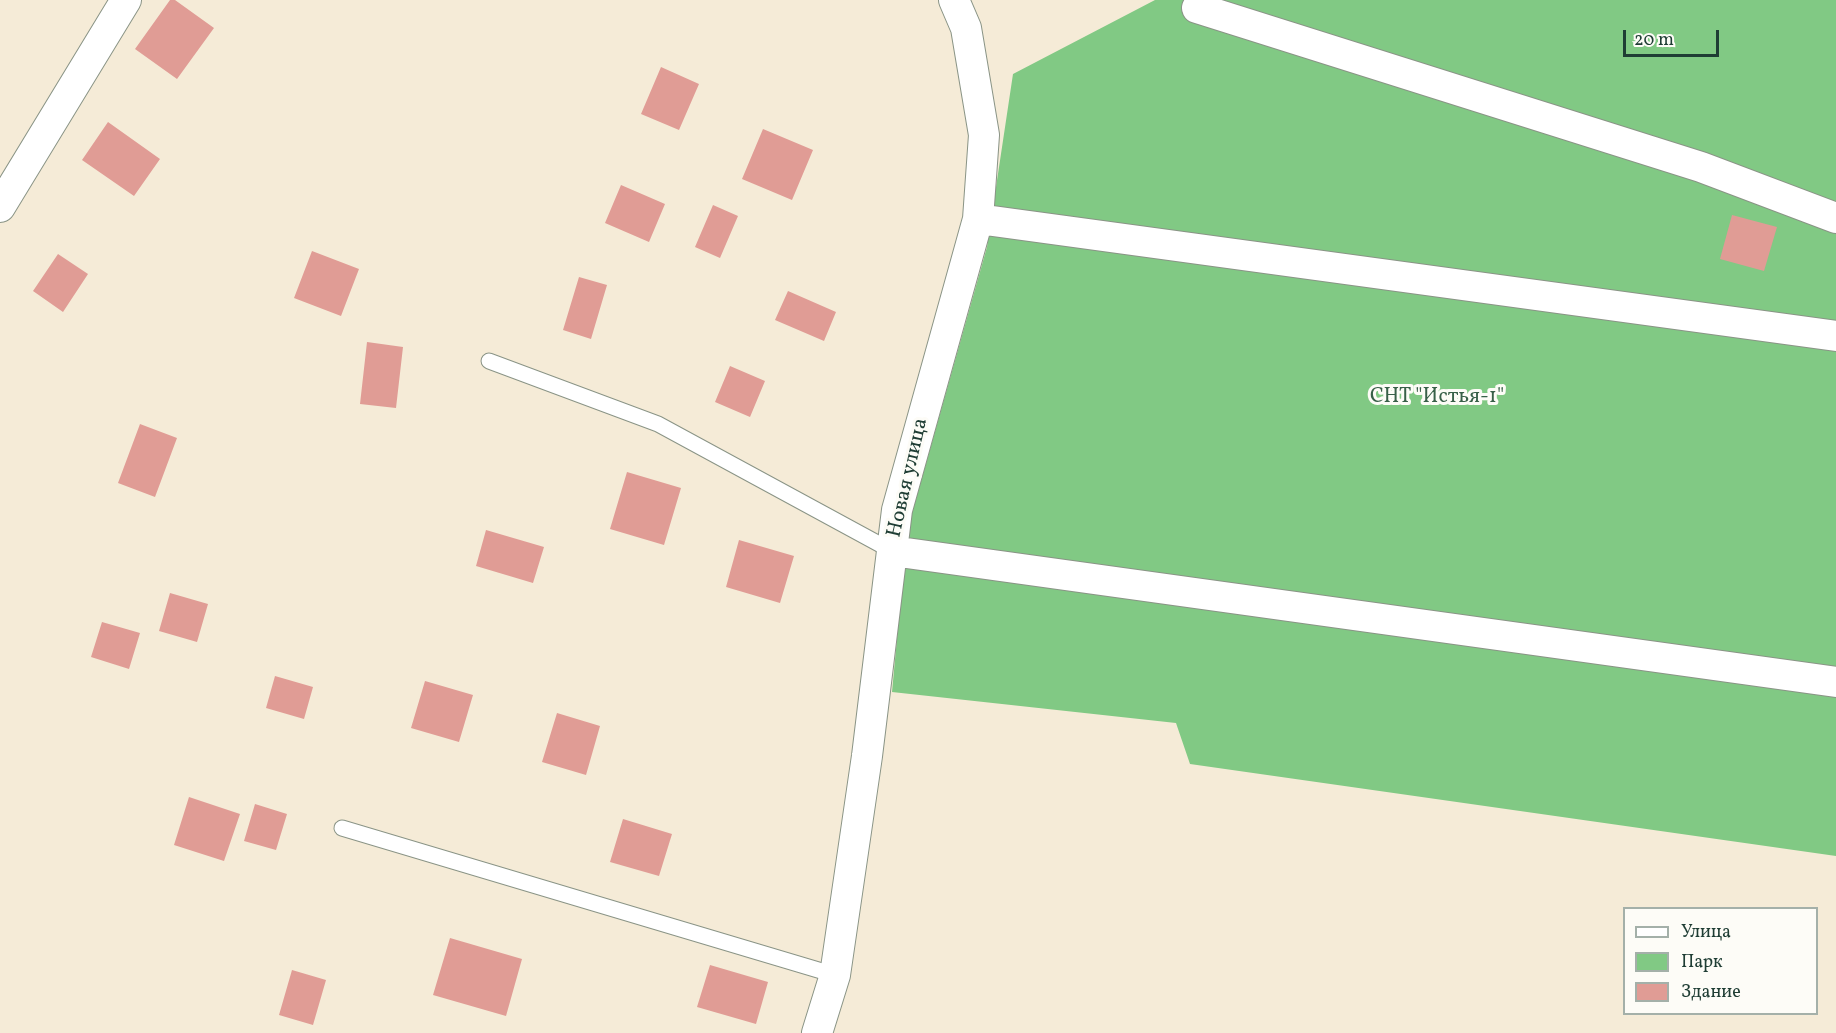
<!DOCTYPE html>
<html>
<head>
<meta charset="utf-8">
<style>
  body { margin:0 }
  #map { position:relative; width:1836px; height:1033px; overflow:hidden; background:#f5ebd7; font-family:Vollkorn,serif }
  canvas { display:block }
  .legend { position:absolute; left:1623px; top:907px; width:195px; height:108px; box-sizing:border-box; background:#fdfcf7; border:2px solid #a4b0a9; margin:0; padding:8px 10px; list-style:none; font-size:18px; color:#1f3d34 }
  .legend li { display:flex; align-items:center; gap:12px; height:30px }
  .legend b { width:30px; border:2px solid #a4b0a9 }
  .scale { position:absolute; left:1623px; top:30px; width:96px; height:27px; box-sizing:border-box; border:3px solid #1f3d34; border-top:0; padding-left:8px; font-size:18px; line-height:21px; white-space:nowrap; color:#1f3d34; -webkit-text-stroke:4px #fdfcf7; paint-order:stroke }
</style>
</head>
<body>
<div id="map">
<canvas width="1836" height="1033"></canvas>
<ul class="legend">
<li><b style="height:8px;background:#fff"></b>Улица</li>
<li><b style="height:16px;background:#81c984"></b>Парк</li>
<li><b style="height:16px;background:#e09c95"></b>Здание</li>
</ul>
<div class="scale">20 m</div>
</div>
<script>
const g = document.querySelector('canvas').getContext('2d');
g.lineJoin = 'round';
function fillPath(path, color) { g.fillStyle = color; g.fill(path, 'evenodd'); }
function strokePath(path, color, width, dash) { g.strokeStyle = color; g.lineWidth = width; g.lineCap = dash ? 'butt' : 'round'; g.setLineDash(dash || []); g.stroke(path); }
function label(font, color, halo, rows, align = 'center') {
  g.font = font + ' Vollkorn,serif'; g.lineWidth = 6; g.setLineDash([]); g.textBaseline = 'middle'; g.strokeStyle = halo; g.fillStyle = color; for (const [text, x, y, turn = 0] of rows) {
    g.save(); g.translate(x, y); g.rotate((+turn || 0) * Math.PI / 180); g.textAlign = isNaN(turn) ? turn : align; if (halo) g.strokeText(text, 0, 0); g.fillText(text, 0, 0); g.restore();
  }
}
const green = new Path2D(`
  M 1155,0 L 1836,0 L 1836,856 L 1190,764 L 1176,723 L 892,692 L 907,531 L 987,247 L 1013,74 Z`);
const building = new Path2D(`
  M 170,0 L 175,0 L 214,28 L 177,79 L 135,49 Z
  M 661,67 L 699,84 L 679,130 L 641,114 Z
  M 108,122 L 160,159 L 134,196 L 82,160 Z
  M 763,129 L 813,150 L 792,200 L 742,179 Z
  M 621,185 L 665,204 L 649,242 L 605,223 Z
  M 713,205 L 738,216 L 720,258 L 695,247 Z
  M 1732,215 L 1777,227 L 1764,271 L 1720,259 Z
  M 312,251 L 359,269 L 341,316 L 294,298 Z
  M 58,254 L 88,274 L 63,312 L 33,291 Z
  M 579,277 L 607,285 L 591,339 L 563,330 Z
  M 788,291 L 836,312 L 824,341 L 775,320 Z
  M 367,342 L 403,347 L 396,408 L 360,404 Z
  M 730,366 L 765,381 L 750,417 L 715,402 Z
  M 140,424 L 177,438 L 155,497 L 118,483 Z
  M 627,472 L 681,488 L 664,545 L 610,529 Z
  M 486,530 L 544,547 L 533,583 L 476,566 Z
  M 739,540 L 794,556 L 780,603 L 726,587 Z
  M 170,593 L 208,604 L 197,642 L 159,631 Z
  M 102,622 L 140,633 L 129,669 L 91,657 Z
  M 275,676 L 313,687 L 304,719 L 266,708 Z
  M 425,681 L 473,695 L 459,742 L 411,728 Z
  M 557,713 L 600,726 L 586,775 L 542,762 Z
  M 189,797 L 240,814 L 224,861 L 174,845 Z
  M 255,804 L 287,814 L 276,850 L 244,841 Z
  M 623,819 L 672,834 L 659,876 L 610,862 Z
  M 450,938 L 522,959 L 506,1016 L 433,995 Z
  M 710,965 L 768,982 L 756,1024 L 697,1007 Z
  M 292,970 L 326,980 L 313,1025 L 279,1015 Z`);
const service = new Path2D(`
  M 489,361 L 658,424 L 892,551
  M 342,828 L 835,975`);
const minor = new Path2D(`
  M 1197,8 L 1701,167 L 1836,218
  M 0,207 L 126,0
  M 978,219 L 1836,336
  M 892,551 L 1836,682
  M 817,1033 L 835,975 L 867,756 L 897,510 L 978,219 L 984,135 L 966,28 L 954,0`);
const parkNames = [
  ["СНТ \"Истья-1\"",1437,398]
];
const streetNames = [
  ["Новая улица",909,478,-77]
];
fillPath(green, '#81c984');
fillPath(building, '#e09c95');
strokePath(service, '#8a9486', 17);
strokePath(minor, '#8a9486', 32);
strokePath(service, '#fff', 15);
strokePath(minor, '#fff', 30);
label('21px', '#386048', '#fdfcf7', parkNames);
label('21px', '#1f3d34', '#fdfcf7', streetNames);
</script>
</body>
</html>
